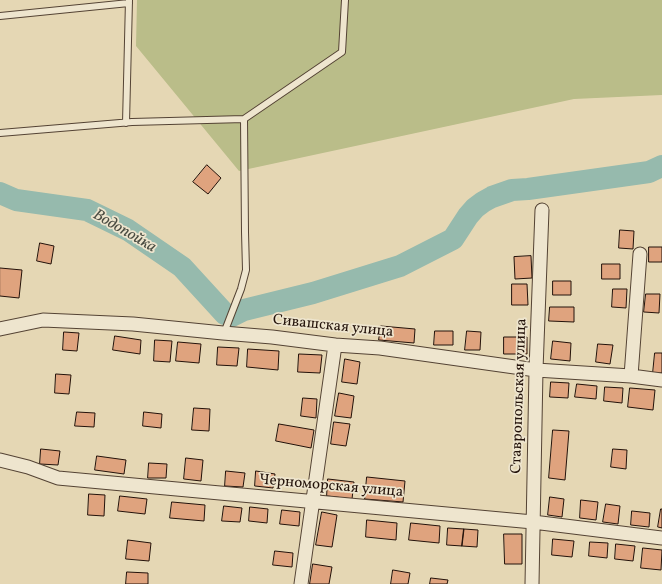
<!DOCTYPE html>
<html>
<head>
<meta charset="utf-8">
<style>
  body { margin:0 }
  canvas { display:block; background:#e5d7b4 }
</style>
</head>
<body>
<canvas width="662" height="584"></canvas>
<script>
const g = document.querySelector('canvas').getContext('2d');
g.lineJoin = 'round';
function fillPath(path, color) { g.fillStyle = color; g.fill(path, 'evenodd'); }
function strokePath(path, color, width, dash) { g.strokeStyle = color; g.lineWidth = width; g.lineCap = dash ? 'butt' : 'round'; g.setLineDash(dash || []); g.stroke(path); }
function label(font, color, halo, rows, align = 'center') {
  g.font = font + ' Vollkorn,serif'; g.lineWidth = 3.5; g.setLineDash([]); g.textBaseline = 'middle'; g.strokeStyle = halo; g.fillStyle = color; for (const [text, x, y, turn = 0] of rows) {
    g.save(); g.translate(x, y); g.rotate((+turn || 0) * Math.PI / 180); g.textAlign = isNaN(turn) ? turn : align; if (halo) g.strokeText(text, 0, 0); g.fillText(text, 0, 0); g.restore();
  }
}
const green = new Path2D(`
  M 137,0 L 662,0 L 662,95 L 574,99 L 239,171 L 136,46 Z`);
const river = new Path2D(`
  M 0,193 L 16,200 L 87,210 L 128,230 L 182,267 L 225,314
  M 232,316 L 244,310 L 313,293 L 400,266 L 453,239 L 468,216 L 475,208 L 483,202 L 492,197 L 512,190 L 528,189 L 649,172 L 662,166`);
const building = new Path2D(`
  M 207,165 L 221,178 L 208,194 L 193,182 Z
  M 620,230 L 634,231 L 633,249 L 619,248 Z
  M 40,243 L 54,246 L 51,264 L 37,261 Z
  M 649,247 L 662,247 L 662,262 L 649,262 Z
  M 531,256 L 532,278 L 515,279 L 514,257 Z
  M 602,264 L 620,264 L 620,279 L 602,279 Z
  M 0,268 L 22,270 L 19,298 L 0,296 Z
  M 553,281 L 571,281 L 571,295 L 553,295 Z
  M 512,284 L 527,284 L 528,305 L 512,305 Z
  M 613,289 L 627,289 L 626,308 L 612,307 Z
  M 646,294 L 660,294 L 659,313 L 644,312 Z
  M 550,307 L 574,307 L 574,322 L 549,321 Z
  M 381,326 L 415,329 L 414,343 L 379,340 Z
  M 435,331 L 453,331 L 453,345 L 434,345 Z
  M 467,331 L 481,332 L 480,350 L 465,350 Z
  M 64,332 L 79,333 L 77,351 L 63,350 Z
  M 115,336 L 141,340 L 140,354 L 113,350 Z
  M 504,337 L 527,337 L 527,354 L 504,354 Z
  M 155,340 L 172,341 L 170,362 L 154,361 Z
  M 553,341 L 571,343 L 570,361 L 551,359 Z
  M 178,342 L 201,344 L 199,363 L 176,361 Z
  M 598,344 L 613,345 L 610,364 L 596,362 Z
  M 218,347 L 239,348 L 237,366 L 217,365 Z
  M 248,349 L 279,351 L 278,370 L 247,367 Z
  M 655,353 L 662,353 L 662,373 L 653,373 Z
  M 299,354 L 322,355 L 320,373 L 298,372 Z
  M 345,359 L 360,362 L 357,384 L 342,382 Z
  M 56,374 L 71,375 L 69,394 L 55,393 Z
  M 551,382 L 569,383 L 568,398 L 550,397 Z
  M 577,384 L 597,386 L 596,399 L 575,397 Z
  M 605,387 L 623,388 L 622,403 L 604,401 Z
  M 630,388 L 655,390 L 653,410 L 628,407 Z
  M 339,393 L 354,396 L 351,418 L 335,416 Z
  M 303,398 L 317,399 L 316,418 L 301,416 Z
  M 194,408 L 210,409 L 209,431 L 192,430 Z
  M 77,412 L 95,413 L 94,427 L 75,426 Z
  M 144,412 L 162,414 L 161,428 L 143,426 Z
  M 334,422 L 350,424 L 346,446 L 331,444 Z
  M 279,424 L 314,430 L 311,448 L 276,441 Z
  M 553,430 L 569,431 L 565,480 L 549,478 Z
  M 41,449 L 60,451 L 58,465 L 40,464 Z
  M 613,449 L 627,450 L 626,469 L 611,467 Z
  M 97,456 L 126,460 L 124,474 L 95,470 Z
  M 186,458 L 203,460 L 201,481 L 184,479 Z
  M 149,463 L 167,464 L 166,478 L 148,478 Z
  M 226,471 L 245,473 L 243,487 L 225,486 Z
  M 256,471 L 275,474 L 273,488 L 255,486 Z
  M 367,477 L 405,481 L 403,502 L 365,499 Z
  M 328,479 L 354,482 L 352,499 L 327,496 Z
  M 89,494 L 105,495 L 104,516 L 88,515 Z
  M 120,496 L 147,499 L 145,514 L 118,511 Z
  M 550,497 L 564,499 L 562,517 L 548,515 Z
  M 581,500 L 598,502 L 596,520 L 580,518 Z
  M 172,502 L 205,505 L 204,521 L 170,518 Z
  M 606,504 L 620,506 L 618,524 L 603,522 Z
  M 224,506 L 242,508 L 240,522 L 222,521 Z
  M 250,507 L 268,509 L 267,523 L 249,521 Z
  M 661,509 L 662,509 L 662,528 L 658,527 Z
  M 282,510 L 300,512 L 299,526 L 280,524 Z
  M 632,511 L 650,513 L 649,527 L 631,525 Z
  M 322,512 L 337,515 L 332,547 L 316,545 Z
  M 367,520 L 397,523 L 396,540 L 366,537 Z
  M 411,523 L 440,526 L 439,543 L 409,540 Z
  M 448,528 L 464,529 L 462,546 L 447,545 Z
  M 464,529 L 478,530 L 477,547 L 462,546 Z
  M 504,534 L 522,534 L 522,564 L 505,564 Z
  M 553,539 L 574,541 L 572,557 L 552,555 Z
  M 128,540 L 151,543 L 149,561 L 126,559 Z
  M 590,542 L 608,543 L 607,558 L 589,556 Z
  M 616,544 L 635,546 L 633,561 L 615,559 Z
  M 643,548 L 662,550 L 661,570 L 641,568 Z
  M 275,551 L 293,553 L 292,567 L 273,565 Z
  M 313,564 L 332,567 L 329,584 L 310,584 Z
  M 393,570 L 410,573 L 408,584 L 391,584 Z
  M 127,572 L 148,573 L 148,584 L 126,584 Z
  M 431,578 L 448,580 L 447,584 L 430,584 Z`);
const lane = new Path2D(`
  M 0,16 L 129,3
  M 126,123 L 129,0
  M 0,133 L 132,122 L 244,119 L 342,52 L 345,0
  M 224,333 L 241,289 L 246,270 L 245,232 L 244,119`);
const street = new Path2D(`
  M 0,329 L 43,320 L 133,324 L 223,333 L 272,337 L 335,345 L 380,348 L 536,370 L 631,376 L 662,380
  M 631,376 L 640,254
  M 0,460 L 28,467 L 58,478 L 533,522 L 662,538
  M 301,584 L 335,345
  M 532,584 L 536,370 L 542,210`);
const streetNames = [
  ["Сивашская улица",333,327,6],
  ["Ставропольская улица",520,396,-88],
  ["Черноморская улица",331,487,5]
];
const waterNames = [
  ["Водопойка",124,232,30]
];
fillPath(green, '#babd89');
strokePath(river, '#96baad', 22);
fillPath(building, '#dfa37e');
strokePath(building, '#23120a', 1);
strokePath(lane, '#544334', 8);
strokePath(street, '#544334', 15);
strokePath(lane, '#eee5ce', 6);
strokePath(street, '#eee5ce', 13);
label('15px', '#23120a', '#eee5ce', streetNames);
label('italic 16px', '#4b4d43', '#eee5ce', waterNames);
</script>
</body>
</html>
